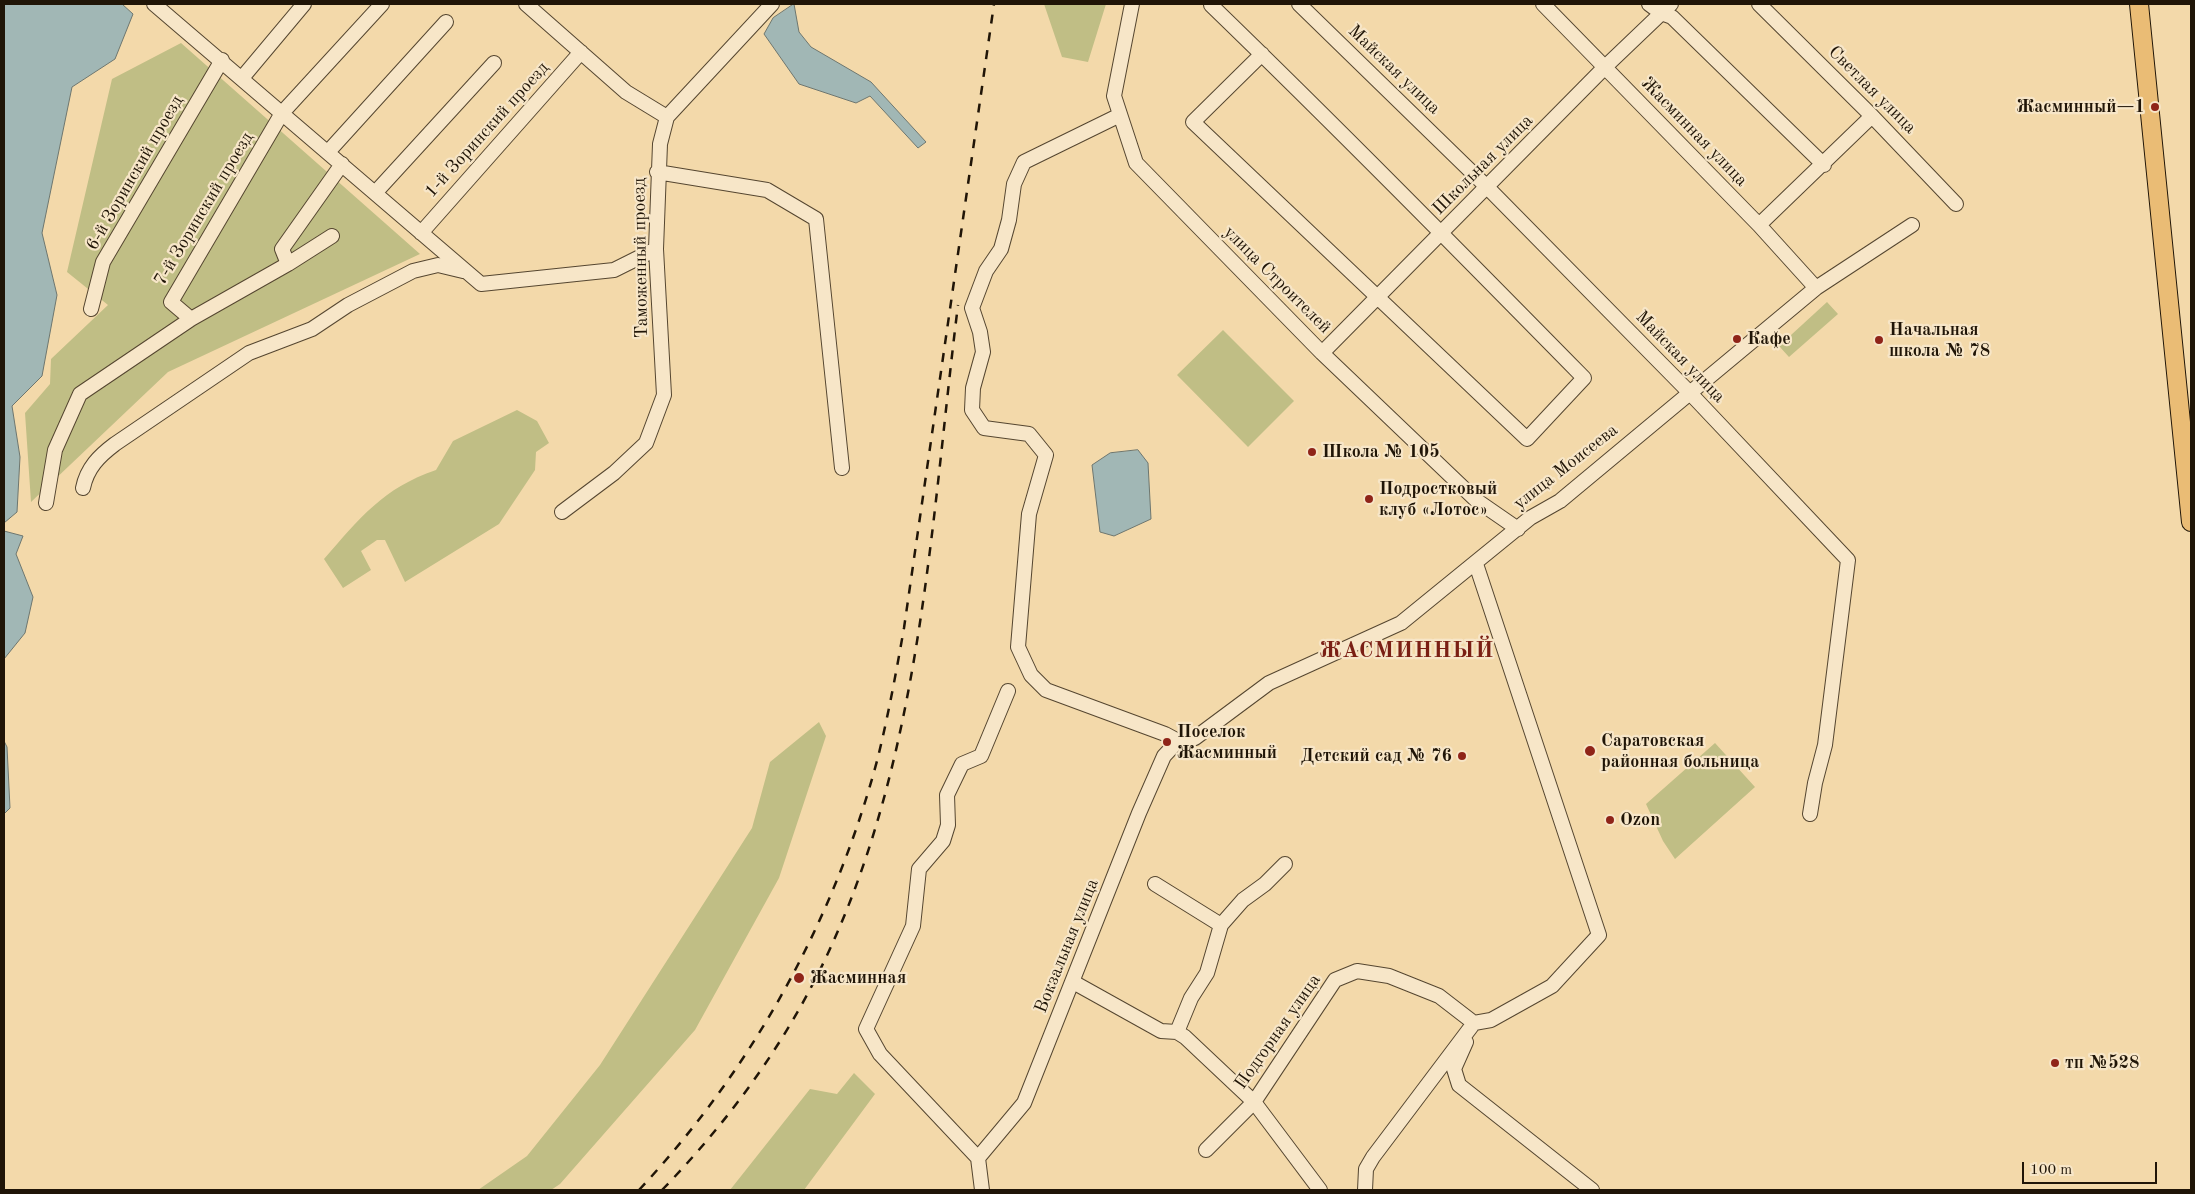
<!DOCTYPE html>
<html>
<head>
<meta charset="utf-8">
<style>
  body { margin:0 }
  #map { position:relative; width:2195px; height:1194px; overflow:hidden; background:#f3d9aa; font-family:"Old Standard TT",serif }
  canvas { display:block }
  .frame { position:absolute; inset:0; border:5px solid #201507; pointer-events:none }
  .scale { position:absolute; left:2022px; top:1162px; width:135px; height:22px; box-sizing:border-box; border:2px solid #201507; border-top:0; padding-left:6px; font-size:15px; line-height:18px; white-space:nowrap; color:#201507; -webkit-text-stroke:4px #f7e6c8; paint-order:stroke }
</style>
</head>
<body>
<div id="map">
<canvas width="2195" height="1194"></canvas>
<div class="frame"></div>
<div class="scale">100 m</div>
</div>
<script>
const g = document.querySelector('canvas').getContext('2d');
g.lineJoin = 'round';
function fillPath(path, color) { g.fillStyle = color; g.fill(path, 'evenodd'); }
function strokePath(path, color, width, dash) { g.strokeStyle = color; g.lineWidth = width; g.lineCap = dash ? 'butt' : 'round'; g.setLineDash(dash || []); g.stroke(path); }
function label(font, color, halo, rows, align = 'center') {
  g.font = font + ' "Old Standard TT",serif'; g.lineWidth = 4.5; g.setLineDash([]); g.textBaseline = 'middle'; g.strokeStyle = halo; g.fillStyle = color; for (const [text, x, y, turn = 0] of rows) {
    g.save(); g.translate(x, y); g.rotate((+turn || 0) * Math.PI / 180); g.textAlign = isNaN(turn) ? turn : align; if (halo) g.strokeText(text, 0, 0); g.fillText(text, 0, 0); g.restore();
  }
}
const green = new Path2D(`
  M 1044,4 L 1106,4 L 1088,62 L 1062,57 Z
  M 181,43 L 420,254 L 168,372 L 31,502 L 25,413 L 50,384 L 51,359 L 108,305 L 67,272 L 112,79 Z
  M 1827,302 L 1838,314 L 1789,357 L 1779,346 Z
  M 1223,330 L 1294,401 L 1248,447 L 1177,375 Z
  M 517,410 L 537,421 L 549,443 L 536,452 L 535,470 L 499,524 L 405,582 L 385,540 L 377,540 L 361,551 L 371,570 L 343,588 L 324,559 C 360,518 383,488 436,470 L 453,441 Z
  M 819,722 L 826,736 L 779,878 L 695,1030 L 560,1184 L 551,1190 L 478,1190 L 527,1156 L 600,1065 L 752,828 L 770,762 Z
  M 1715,743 L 1755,787 L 1675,859 L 1663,841 L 1646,804 Z
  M 854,1073 L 875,1094 L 804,1190 L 730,1190 L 810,1089 L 837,1094 Z`);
const water = new Path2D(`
  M 4,4 L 122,4 L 133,14 L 115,59 L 72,87 L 42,233 L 57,295 L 42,376 L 12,406 L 20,457 L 17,512 L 4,523 Z
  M 794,4 L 799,32 L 811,47 L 871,82 L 926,142 L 918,148 L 870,96 L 856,103 L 799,84 L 764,34 L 773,18 Z
  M 1138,450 L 1148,463 L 1151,519 L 1114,536 L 1100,532 L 1092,465 L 1110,453 Z
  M 4,531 L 23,536 L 16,554 L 33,597 L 25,633 L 4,659 Z
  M 4,741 L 7,747 L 10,808 L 4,814 Z`);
const minor = new Path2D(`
  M 154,4 L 481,284 L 614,270 L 656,249
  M 526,4 L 626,92 L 667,117
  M 1132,4 L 1114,96 L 1136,163 L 1322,353 L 1476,500 L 1518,529
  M 1299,4 L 1487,187 L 1689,392 L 1848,560 L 1825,745 L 1815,783 L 1810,814
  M 1543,4 L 1759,225 L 1816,288
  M 1649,4 L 1661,13 L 1672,17 L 1824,165
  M 1759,4 L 1872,116 L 1956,204
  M 1211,5 C 1337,127 1461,253 1584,378 L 1527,439 L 1193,122 L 1262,54
  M 242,78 L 304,4
  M 1120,115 L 1024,162 L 1014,184 L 1009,220 L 1001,249 L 986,271 L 972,308 L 980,332 L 983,352 L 973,388 L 972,410 L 984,428 L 1029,434 L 1046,455 L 1029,514 L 1018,647 L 1031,675 L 1046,690 L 1165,734 L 1178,741
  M 328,152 L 446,22
  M 657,172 L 767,190 L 816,219 L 842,468
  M 375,193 L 494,63
  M 1759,225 L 1872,116
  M 421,233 L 581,52
  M 288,264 L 282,249 L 342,164
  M 91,309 L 103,262 L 222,60
  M 191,319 L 171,302 L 282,113 L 382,4
  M 1322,353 L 1605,67 L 1671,4
  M 83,488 C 87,468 99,456 115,444 L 249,353 L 312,329 L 348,305 L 413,271 L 438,265 L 463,271
  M 46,503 L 55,450 L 80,394 L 191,319 L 288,264 L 332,236
  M 562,512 L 614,473 L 646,443 L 664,395 L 656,249 L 660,144 L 667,117 L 772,4
  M 1178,741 L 1195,738 L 1269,683 L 1401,623 L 1530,518 L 1560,501 L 1816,288 L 1912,225
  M 1155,884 L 1221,925
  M 1073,982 L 1161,1031 L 1177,1032 L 1185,1037 L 1254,1102 L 1320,1190
  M 1177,1032 L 1191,998 L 1207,973 L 1221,925 L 1243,900 L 1265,884 L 1285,864
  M 1466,1042 L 1454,1069 L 1459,1085 L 1592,1190
  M 1206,1150 L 1254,1102 L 1335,980 L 1357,971 L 1389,976 L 1439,996 L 1474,1023
  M 978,1158 L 1024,1103 L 1139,813 L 1164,756 L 1178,741
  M 982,1190 L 978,1158 L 880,1054 L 866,1029 L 913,926 L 919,869 L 943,841 L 948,825 L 947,795 L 962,764 L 981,756 L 1008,691
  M 1365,1190 L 1366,1169 L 1373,1157 L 1474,1023 L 1491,1020 L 1552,986 L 1599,935 L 1476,564`);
const major = new Path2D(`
  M 2139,4 L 2191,522`);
const rail = new Path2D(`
  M 639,1190 C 752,1069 834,921 877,761 C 888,717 896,673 904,628 L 994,4
  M 662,1190 C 730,1120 788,1040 829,951 C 922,750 931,521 958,305`);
const markers = [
  [2155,107,5,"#8f2418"],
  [1737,339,5,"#8f2418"],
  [1879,340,5,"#8f2418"],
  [1312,452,5,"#8f2418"],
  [1369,499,5,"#8f2418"],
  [1167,742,5,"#8f2418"],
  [1590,751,6,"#8f2418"],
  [1462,756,5,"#8f2418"],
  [1610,820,5,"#8f2418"],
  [799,978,6,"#8f2418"],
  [2055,1063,5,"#8f2418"]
];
const streetNames = [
  ["Майская улица",1394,70,44],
  ["Светлая улица",1872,90,45],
  ["1-й Зоринский проезд",487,130,-48],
  ["Жасминная улица",1694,132,46],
  ["Школьная улица",1483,165,-45],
  ["6-й Зоринский проезд",135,173,-60],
  ["7-й Зоринский проезд",204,209,-59],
  ["Таможенный проезд",641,258,-91],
  ["улица Строителей",1277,280,45],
  ["Майская улица",1680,357,46],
  ["улица Моисеева",1566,467,-38],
  ["Вокзальная улица",1067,946,-68],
  ["Подгорная улица",1278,1032,-55]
];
const poiNames = [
  ["Жасминный—1",2145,107,"right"],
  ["Начальная",1889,330],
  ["школа № 78",1889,351],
  ["Кафе",1747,339],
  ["Школа № 105",1322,452],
  ["Подростковый",1379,489],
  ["клуб «Лотос»",1379,510],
  ["Поселок",1177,732],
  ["Жасминный",1177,753],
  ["Саратовская",1601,741],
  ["районная больница",1601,762],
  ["Детский сад № 76",1452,756,"right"],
  ["Ozon",1620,820],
  ["Жасминная",810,978],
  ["тп №528",2065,1063]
];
const districtNames = [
  ["ЖАСМИННЫЙ",1407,651]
];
fillPath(green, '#c0be85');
fillPath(water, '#a1b7b5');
strokePath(water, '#6d766f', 1);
strokePath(minor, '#554630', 16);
strokePath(major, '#201507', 20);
strokePath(minor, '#f7e6c8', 14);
strokePath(major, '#eabc75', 18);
strokePath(rail, '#201507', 2.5, [9, 9]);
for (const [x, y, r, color] of markers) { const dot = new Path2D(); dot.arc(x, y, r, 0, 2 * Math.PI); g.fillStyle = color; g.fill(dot); strokePath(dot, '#f7e6c8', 2); }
label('18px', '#201507', '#f7e6c8', streetNames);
label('bold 18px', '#201507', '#f7e6c8', poiNames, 'left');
g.letterSpacing = '1px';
label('bold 22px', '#7a1f14', '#f7e6c8', districtNames);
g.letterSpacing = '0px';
</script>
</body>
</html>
